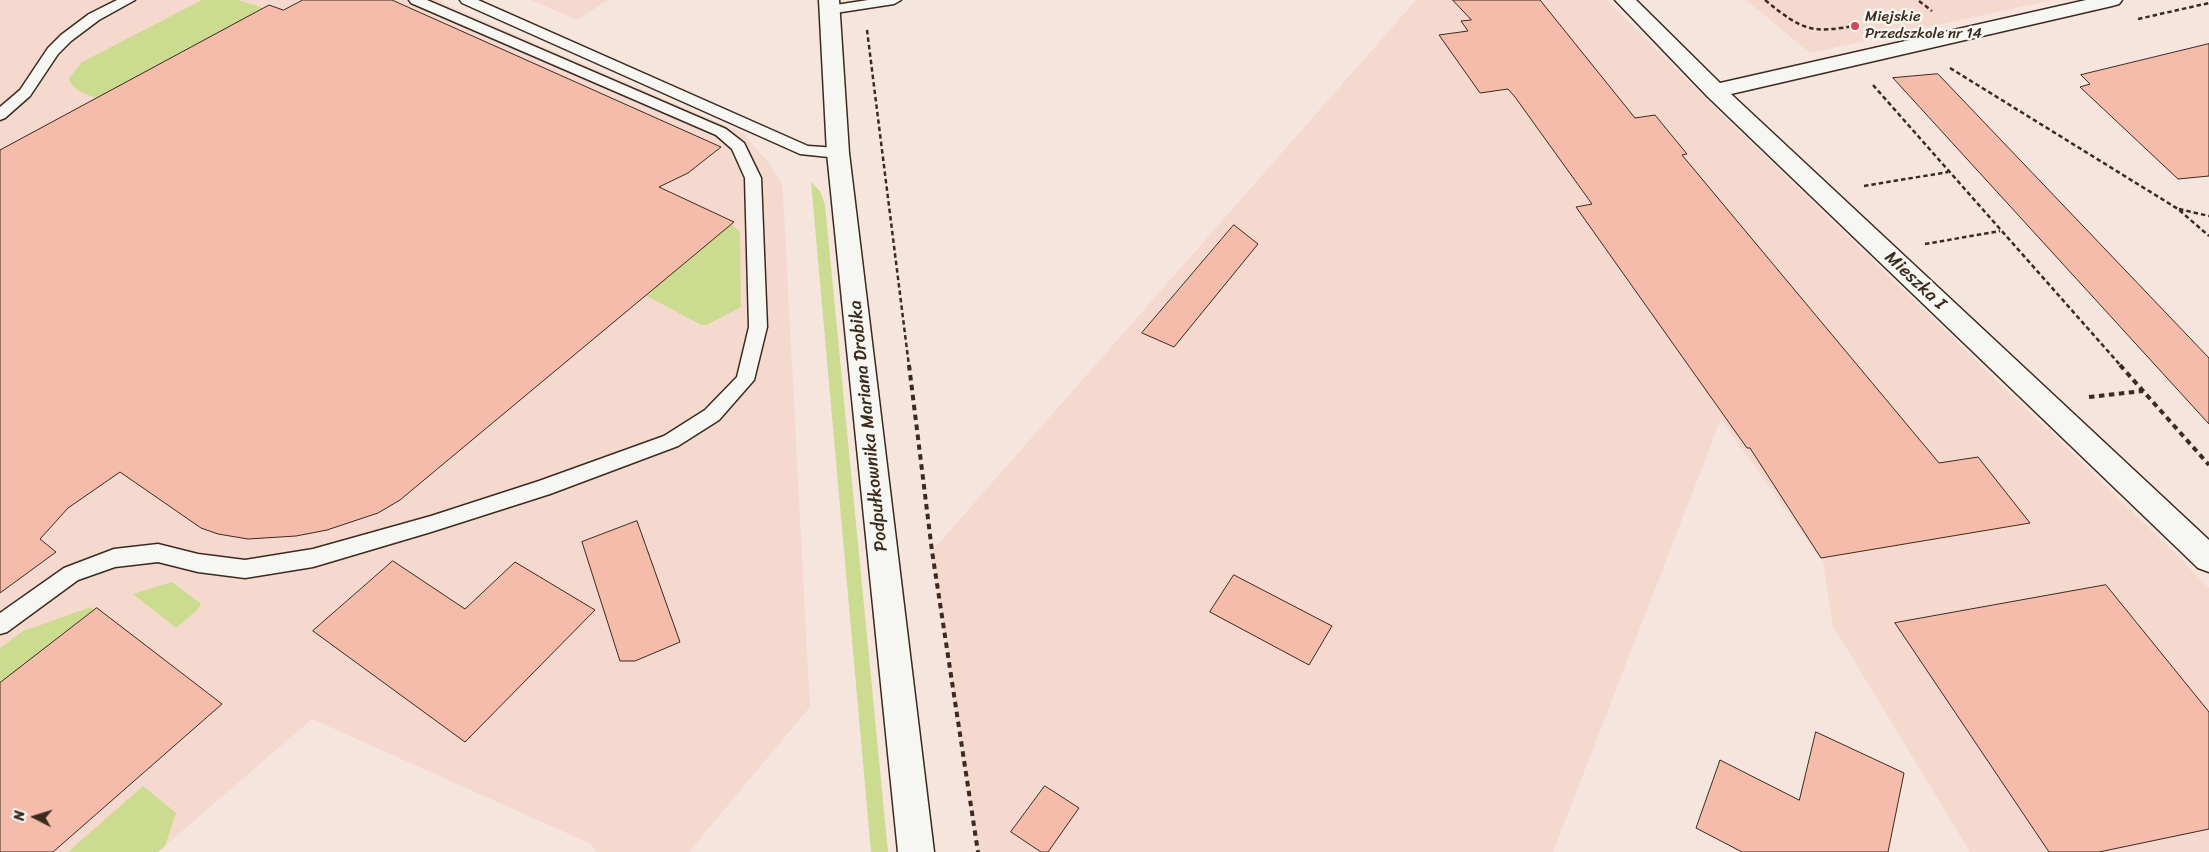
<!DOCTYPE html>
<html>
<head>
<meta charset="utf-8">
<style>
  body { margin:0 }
  #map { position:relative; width:2209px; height:852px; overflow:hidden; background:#f6e5dd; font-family:Sriracha,sans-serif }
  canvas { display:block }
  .north { position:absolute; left:10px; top:792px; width:50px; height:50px; -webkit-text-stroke:4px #f6f6f2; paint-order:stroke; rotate:275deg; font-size:14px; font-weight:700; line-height:20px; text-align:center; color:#3b2a1e }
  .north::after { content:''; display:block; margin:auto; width:18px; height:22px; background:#3b2a1e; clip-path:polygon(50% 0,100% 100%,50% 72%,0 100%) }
</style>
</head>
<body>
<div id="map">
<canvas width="2209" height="852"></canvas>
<div class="north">N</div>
</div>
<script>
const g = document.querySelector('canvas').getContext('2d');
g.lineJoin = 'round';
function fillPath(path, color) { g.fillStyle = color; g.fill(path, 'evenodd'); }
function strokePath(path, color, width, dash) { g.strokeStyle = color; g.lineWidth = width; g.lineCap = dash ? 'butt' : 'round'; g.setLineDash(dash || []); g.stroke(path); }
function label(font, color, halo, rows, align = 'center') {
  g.font = font + ' Sriracha,sans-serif'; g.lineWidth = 5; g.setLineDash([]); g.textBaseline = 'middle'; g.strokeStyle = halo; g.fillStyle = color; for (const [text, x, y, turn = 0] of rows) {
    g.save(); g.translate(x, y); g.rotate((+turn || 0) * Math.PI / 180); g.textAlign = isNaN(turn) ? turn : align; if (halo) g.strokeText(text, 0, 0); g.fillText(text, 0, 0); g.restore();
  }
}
const built = new Path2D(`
  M 0,0 L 444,0 L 441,2 L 743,133 L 768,162 L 782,184 L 783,192 L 810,707 L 689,852 L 597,852 L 591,844 L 312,719 L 158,852 L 0,852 Z
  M 531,0 L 608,0 L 577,20 Z
  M 1416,0 L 1607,0 L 1704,97 L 2171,549 L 2209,588 L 2209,852 L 1970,852 L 1833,626 L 1823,562 L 1721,419 L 1553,852 L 978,852 L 932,551 Z
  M 1746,0 L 2052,0 L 1810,53 Z`);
const green = new Path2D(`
  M 202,0 L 237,0 L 264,8 L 96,98 C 84,93 73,91 69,78 L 82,62 Z
  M 811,182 L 820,191 L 825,205 L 888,852 L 871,852 Z
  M 731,224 L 740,232 L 741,307 L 707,325 L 701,325 L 645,295 Z
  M 172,582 L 201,604 L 197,610 L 176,628 L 133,594 Z
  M 91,607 L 94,610 L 0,683 L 0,648 L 23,631 Z
  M 143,786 L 176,813 L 165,846 L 158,852 L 68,852 Z`);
const building = new Path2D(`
  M 303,0 L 392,0 L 721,147 L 688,173 L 659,187 L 734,222 L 400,500 L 378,513 L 327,530 L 296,536 L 248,539 L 218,534 L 201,528 L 120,472 L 68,508 L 40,539 L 56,552 L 0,593 L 0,150 L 269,5 L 283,10 Z
  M 1453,0 L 1540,0 L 1635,118 L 1655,115 L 1687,154 L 1682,155 L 1939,463 L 1978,457 L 2030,523 L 1821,558 L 1750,448 L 1747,448 L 1576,207 L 1592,204 L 1515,97 L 1508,89 L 1480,93 L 1439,35 L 1468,31 L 1461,21 L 1471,20 Z
  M 2209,44 L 2209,176 L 2178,179 L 2080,87 L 2090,84 L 2081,75 Z
  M 1938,74 L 2209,358 L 2209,424 L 1893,78 Z
  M 1234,225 L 1258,244 L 1174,347 L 1142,333 Z
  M 637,521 L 680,642 L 635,661 L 620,661 L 582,542 Z
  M 393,561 L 465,609 L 515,562 L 595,610 L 465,742 L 313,631 Z
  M 1234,575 L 1332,626 L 1309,665 L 1210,612 Z
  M 2106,585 L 2209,712 L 2209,829 L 2099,852 L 2049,852 L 1895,623 Z
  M 97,608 L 222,704 L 53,852 L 0,852 L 0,683 Z
  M 1816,732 L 1904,773 L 1888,852 L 1742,852 L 1696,828 L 1720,760 L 1799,800 Z
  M 1045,786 L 1079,808 L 1048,852 L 1041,852 L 1011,832 Z`);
const pathFar1 = new Path2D(`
  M 1765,0 C 1803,31 1811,34 1859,25
  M 1919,1 L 1932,11
  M 2138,19 L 2209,3
  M 867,30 L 909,366
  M 1950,68 L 2178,209 L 2209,236
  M 1873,85 L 2121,366
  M 1864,186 L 1948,172
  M 2179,209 L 2209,216
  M 1925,244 L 2000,231`);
const path = new Path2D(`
  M 909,365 L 932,551 L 978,852
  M 2120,365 L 2209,465
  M 2089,397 L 2143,391`);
const lane = new Path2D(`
  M 117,0 L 135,0 L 99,20 L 71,41 L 58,54 L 30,96 L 5,118 L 0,120 L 0,107 L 20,90 L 48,48 L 61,35 L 89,14 Z
  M 409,0 L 427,0 L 726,129 L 744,143 L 761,178 L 767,327 L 754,380 L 719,420 L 678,446 L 550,494 L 431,532 L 313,567 L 245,578 L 198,572 L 158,562 L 115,567 L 78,580 L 7,632 L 0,634 L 0,613 L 64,568 L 114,549 L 158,544 L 198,554 L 245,560 L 313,549 L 431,516 L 539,481 L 664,436 L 705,410 L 737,377 L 749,327 L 745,178 L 732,149 L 716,135 L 411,3 Z
  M 460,0 L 478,0 L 808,146 L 838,148 L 846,153 L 838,158 L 800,154 L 462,3 Z
  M 868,0 L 901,0 L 894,4 L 829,14 L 822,10 L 829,6 Z`);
const street = new Path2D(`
  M 1615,0 L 1636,0 L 1720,83 L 2086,0 L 2122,0 L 2119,4 L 2112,6 L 1731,94 L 2209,540 L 2209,572 L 2198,568 L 1707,96 Z`);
const secondary = new Path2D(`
  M 819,0 L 839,0 L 849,153 L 934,852 L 898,852 L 827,153 Z`);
const markers = [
  [1855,26,5,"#d1495b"]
];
const farPoinames = [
  ["Miejskie",1865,17],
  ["Przedszkole nr 14",1865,34]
];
const streetNames = [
  ["Mieszka I",1915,281,43],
  ["Podpułkownika Mariana Drobika",869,426,-96]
];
fillPath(built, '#f6d9ce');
fillPath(green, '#cbdc90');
fillPath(building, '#f5bcab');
strokePath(building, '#3b2a1e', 1);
strokePath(lane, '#3b2a1e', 3);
strokePath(street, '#3b2a1e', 3);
strokePath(secondary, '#3b2a1e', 3);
strokePath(pathFar1, '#3b2a1e', 2.5, [4.5, 3]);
strokePath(path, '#3b2a1e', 4, [5.5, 4.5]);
fillPath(lane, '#f6f6f2');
fillPath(street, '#f6f6f2');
fillPath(secondary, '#f6f6f2');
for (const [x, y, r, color] of markers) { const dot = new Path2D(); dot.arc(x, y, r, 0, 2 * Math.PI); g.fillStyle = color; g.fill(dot); strokePath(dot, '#f6f6f2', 2); }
label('15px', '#3b2a1e', '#f6f6f2', farPoinames, 'left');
label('18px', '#3b2a1e', '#f6f6f2', streetNames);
</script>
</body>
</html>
